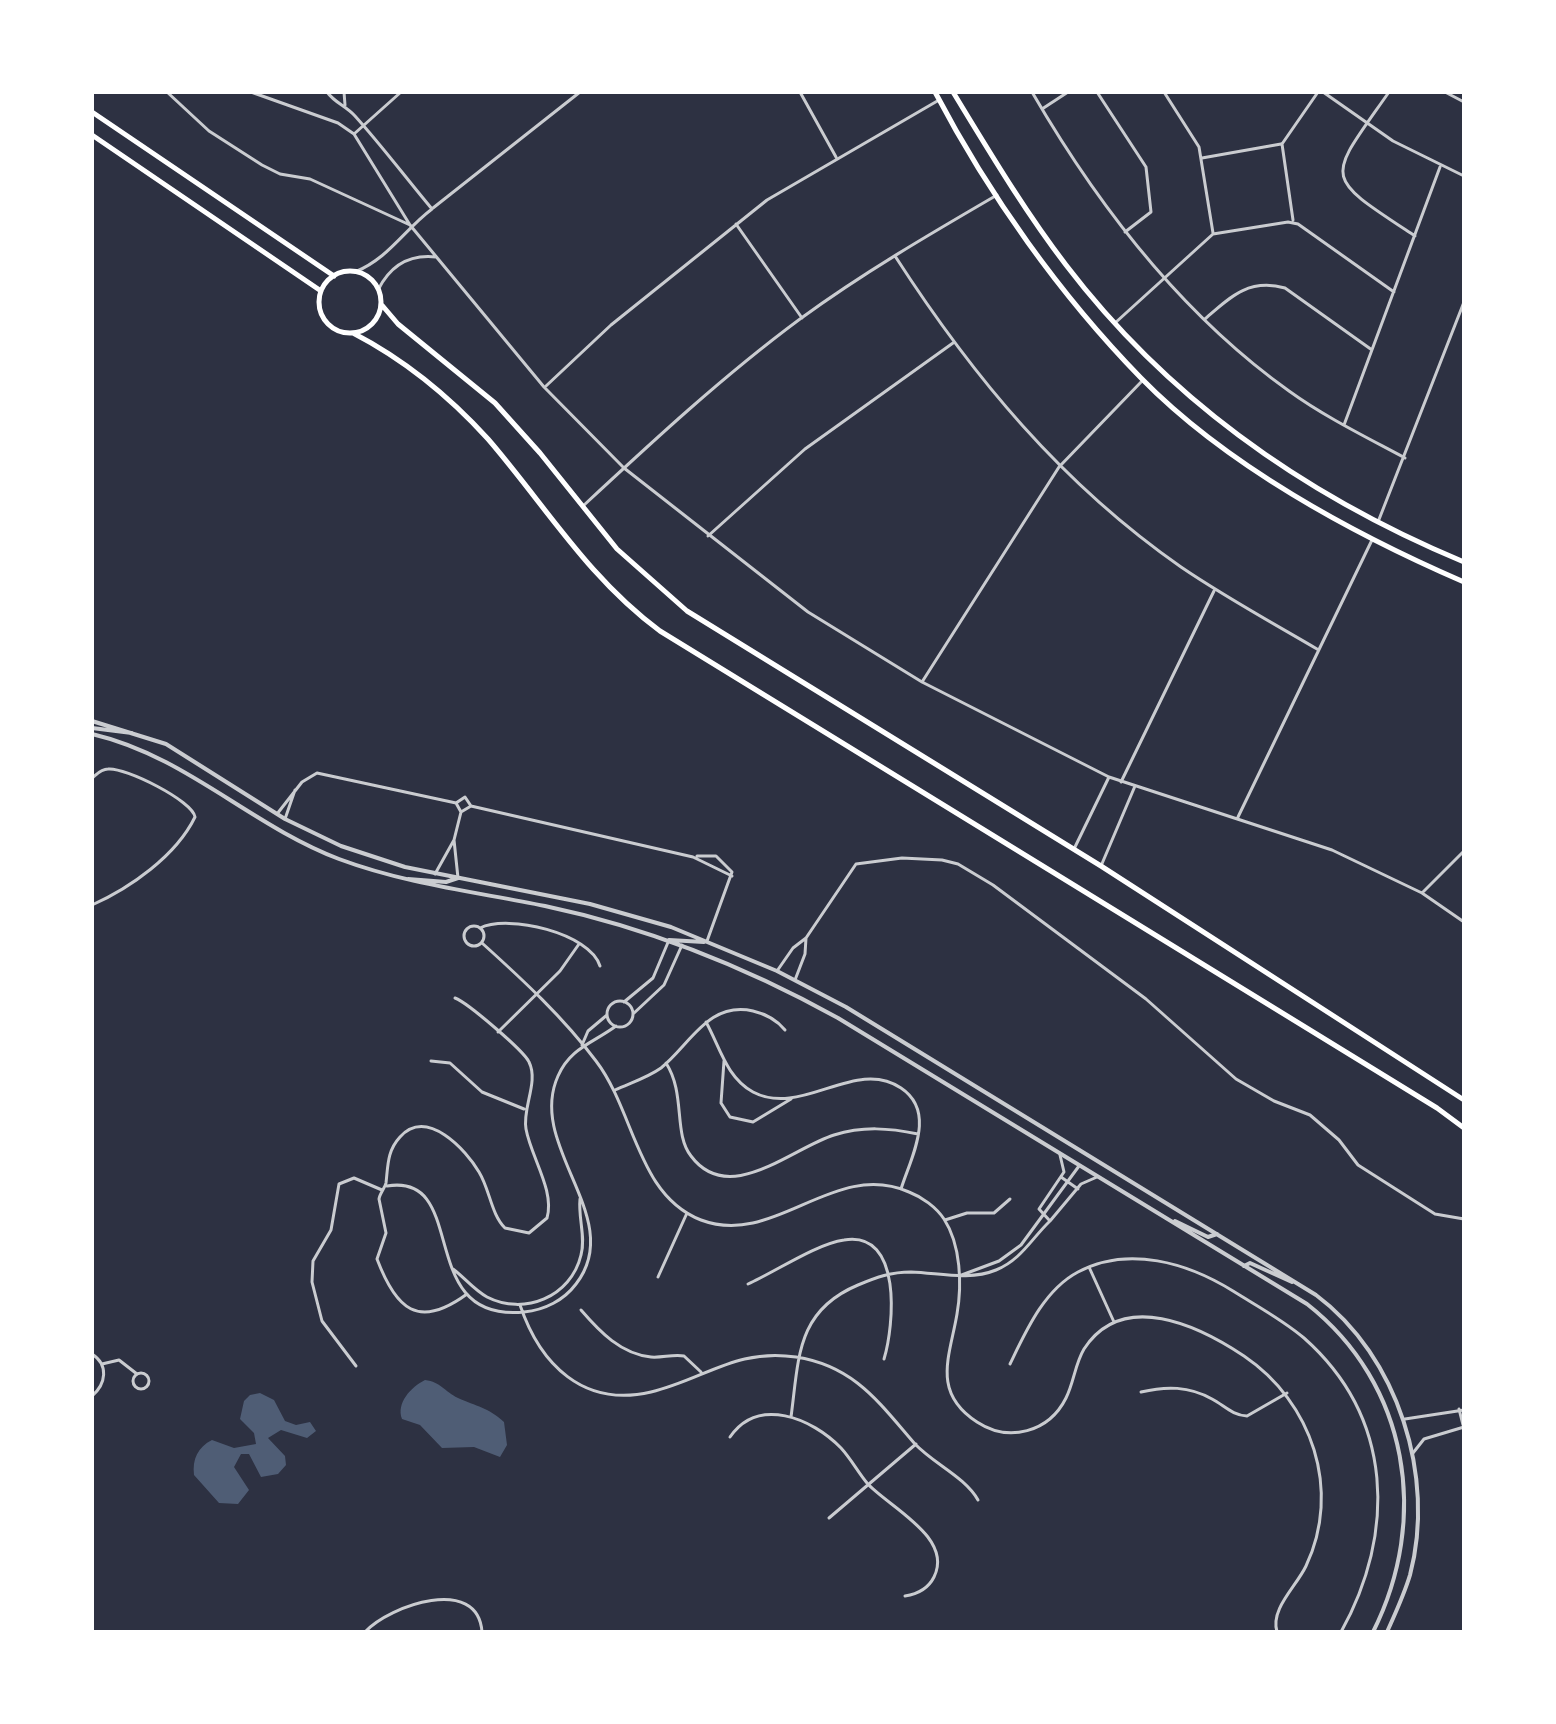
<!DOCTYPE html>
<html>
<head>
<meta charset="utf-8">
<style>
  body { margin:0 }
  #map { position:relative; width:1556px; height:1724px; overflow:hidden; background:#2d3142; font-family:"Work Sans",sans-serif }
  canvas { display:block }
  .frame { position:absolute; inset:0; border:94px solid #fff; pointer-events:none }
</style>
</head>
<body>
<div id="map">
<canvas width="1556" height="1724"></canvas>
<div class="frame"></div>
</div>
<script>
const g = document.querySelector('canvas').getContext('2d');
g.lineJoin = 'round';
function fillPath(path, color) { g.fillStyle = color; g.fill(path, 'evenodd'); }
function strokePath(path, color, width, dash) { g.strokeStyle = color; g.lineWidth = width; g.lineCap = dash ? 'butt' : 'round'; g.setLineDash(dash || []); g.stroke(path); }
const water = new Path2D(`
  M 425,1380 C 441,1382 444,1391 458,1398 C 476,1406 489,1408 504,1422 L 507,1445 L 500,1457 L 474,1447 L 442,1448 L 420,1425 L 402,1419 C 396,1403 411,1387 425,1380 Z
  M 260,1393 L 274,1400 L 285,1421 L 296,1425 L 310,1422 L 316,1431 L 307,1438 L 281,1430 L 268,1438 L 285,1456 L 286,1465 L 278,1474 L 261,1477 L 249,1454 L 241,1454 L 234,1467 L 249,1490 L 238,1504 L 219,1503 L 194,1475 C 192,1459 198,1447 212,1440 L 234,1448 L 256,1444 L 254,1433 L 240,1419 L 244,1401 L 250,1395 Z`);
const minor = new Path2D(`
  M 167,92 L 209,131 L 262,165 L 280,174 L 310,179 L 410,225
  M 251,92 L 338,123 L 354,134 L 410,225 L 544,387 L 624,468 L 808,612 L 922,682 L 1109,777 L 1332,850 L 1422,893 L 1464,922
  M 327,92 C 335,103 346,106 355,116 C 382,146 406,178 432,209 C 404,230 389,258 355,272
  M 344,92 L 345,105
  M 800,92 L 836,157
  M 1032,92 C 1098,206 1181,314 1289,391 C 1325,417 1366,437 1405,458
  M 1097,92 L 1146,167 L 1151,212 L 1125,232
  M 1164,92 L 1199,147 L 1213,233
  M 1235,92 L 1243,92
  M 1323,92 L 1393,141 L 1464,176
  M 1389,92 C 1326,182 1321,174 1415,236
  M 1445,92 L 1464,102
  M 1042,109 L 1068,92
  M 354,134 L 401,92
  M 1202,158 L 1281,144
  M 433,208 L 580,92
  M 1293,220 L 1282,144 L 1318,92
  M 736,224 L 802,318
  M 895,256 C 973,377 1062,484 1181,567 C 1225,597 1271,622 1317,649
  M 378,290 C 390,266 409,254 436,257
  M 1205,319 C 1230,297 1249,278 1285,288 L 1372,350
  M 1115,323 L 1213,234 L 1288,222 L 1298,224 L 1394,292
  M 546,386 L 611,325 L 767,200 L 939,100
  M 1344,425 L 1440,167
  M 583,506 C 653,441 723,376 800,319 C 863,273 930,234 997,195
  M 1378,522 L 1464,302
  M 708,536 L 805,449 L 953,343
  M 922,682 L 1059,467 L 1143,380
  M 92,778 C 97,774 101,769 108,769 C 125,767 193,801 195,817 C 176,856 130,888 92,905
  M 1121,782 L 1214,591
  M 471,806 L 461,812 L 456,803 L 465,797 L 471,806 L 693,857 L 732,876
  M 277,814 L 302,782 L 317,773 L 456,803
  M 1238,817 L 1372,540
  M 285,819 L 295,790
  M 454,840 L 458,878
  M 1074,849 L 1109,777
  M 697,856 L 716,856 L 732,872 L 707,941
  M 1101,866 L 1135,786
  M 435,874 L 454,840 L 461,812
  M 1422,893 L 1464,851
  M464 936a10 10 0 1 1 20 0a10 10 0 1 1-20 0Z
  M 480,928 C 508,914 590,933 600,966
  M 482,943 C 523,980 563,1017 596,1061 C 635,1112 637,1195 701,1220 C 775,1248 833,1159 909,1192 C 922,1197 936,1207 944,1219 C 961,1245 962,1285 957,1314 C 950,1356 931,1392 977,1422 C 1009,1443 1049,1432 1066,1398 C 1074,1382 1075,1364 1084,1349 C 1123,1289 1199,1326 1244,1356 C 1312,1402 1342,1490 1306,1566 C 1296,1587 1270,1609 1277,1632
  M 777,971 L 793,948 L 806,938 L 856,864 L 902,858 L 942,860 L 958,864 L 993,885 L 1146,999 L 1236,1079 L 1274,1101 L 1310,1115 L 1339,1140 L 1358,1165 L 1435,1214 L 1464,1219
  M 795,980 L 805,954 L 806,938
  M 455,998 C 468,1003 524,1051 529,1062 C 539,1082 522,1108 526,1129 C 531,1157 555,1191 547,1218 L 529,1233 L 505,1228 C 491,1214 490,1190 479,1172 C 466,1150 427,1107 400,1137 C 387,1151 388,1166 386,1183 C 385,1188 380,1193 379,1199 L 386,1233 L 377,1259 C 396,1309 418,1330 467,1294
  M607 1014a13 13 0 1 1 26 0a13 13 0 1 1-26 0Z
  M 624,1002 L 653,978 L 669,940
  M 633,1014 L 664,985 L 682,945
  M 706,1022 C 720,1047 726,1077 753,1092 C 802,1118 855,1057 901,1088 C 937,1112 911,1157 901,1189
  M 498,1032 L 560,971 L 579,944
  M 582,1045 L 588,1031 L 607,1015
  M 431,1061 L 450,1063 L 482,1092 L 524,1109
  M 724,1061 L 721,1103 L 730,1117 L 753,1122 L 791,1099
  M 666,1063 C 686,1094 673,1133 691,1156 C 729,1207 792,1148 834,1135 C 863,1126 889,1128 918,1134
  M 615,1090 C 630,1083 647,1078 661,1068 C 690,1045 708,1001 753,1011 C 766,1014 776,1019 785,1030
  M 1060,1155 L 1064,1172 L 1039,1209 L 1050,1221 L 1081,1184 L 1097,1177
  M 1061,1177 L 1078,1189
  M 387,1186 C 471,1172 413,1323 524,1312 C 545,1310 564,1300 576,1284 C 627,1218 526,1147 558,1076 C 570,1048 593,1043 616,1026
  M 945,1220 L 967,1213 L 994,1213 L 1010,1199
  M 1089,1267 L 1114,1322
  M 453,1269 C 465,1278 474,1290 487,1297 C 524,1316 571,1297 581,1255 C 586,1237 578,1218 580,1199
  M 959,1276 L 999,1261 L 1021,1245 L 1079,1166
  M 658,1277 L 687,1213
  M 748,1284 C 775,1272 816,1244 844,1240 C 903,1230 894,1326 884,1359
  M 520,1305 C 540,1364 583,1408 651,1392 C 705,1379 736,1348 796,1357 C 855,1366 880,1404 915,1444 C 934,1464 965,1477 978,1500
  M 581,1310 C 600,1332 621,1354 651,1357 C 662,1358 673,1354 684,1356 L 701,1372
  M 92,1354 C 109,1365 106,1384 92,1396
  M 102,1364 L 119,1360 L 137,1374
  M 1010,1364 C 1026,1331 1044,1290 1078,1272 C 1128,1245 1188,1263 1233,1291 C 1257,1306 1283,1320 1304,1338 C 1394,1418 1396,1533 1341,1632
  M 356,1366 L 322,1321 L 312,1282 L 313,1261 L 331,1230 L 339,1184 L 354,1178 L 382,1190
  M133 1381a8 8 0 1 1 16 0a8 8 0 1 1-16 0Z
  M 1141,1392 C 1166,1386 1189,1386 1212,1399 C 1225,1406 1232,1415 1247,1416 L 1287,1393
  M 1459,1409 L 1463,1425
  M 791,1417 C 799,1358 796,1311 858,1285 C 877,1277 891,1272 911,1272 C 940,1273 969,1281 996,1270 C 1021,1260 1032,1238 1050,1221
  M 1405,1419 L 1464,1410
  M 730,1437 C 758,1396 812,1418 841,1448 C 851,1459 858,1472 867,1483 C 887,1506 954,1537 934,1577 C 928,1589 918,1594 905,1596
  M 1413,1453 L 1424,1439 L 1464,1427
  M 829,1518 L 916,1444
  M 365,1632 C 390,1605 478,1575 482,1632`);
const tertiary = new Path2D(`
  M 92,721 L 166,744 L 285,819 L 341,846 L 405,867 L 590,904 L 671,927 L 777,971 L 846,1007 L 1316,1295 C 1398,1356 1436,1477 1410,1575 C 1404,1595 1395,1614 1387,1632
  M 92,728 L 132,733
  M 92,734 C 186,756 250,825 339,859 C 406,884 476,892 545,906 C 649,928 746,967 838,1018 L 1307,1304 C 1409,1384 1430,1519 1373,1632
  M 408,879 L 446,882 L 458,878
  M 669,940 L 704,942
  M 1175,1221 L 1208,1237 L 1217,1234
  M 1244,1266 L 1250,1263 L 1292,1282`);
const secondary = new Path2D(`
  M 935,92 C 989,195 1060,295 1141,378 C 1226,465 1353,534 1464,582
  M 953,92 C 989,151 1024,210 1066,265 C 1169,400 1308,497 1464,562
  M 92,112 L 334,276
  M 92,135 L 321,291
  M319 302a31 31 0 1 1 62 0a31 31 0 1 1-62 0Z
  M 381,304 L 398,324 L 495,403 L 540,453 L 617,549 L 687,611 L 1101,866 L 1464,1100
  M 353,333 C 405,360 449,396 488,439 C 545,505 588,578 660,631 L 1437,1108 L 1464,1128`);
fillPath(water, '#4f5d75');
strokePath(minor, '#caccd0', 3);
strokePath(tertiary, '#caccd0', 4);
strokePath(secondary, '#fff', 5);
</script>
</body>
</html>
